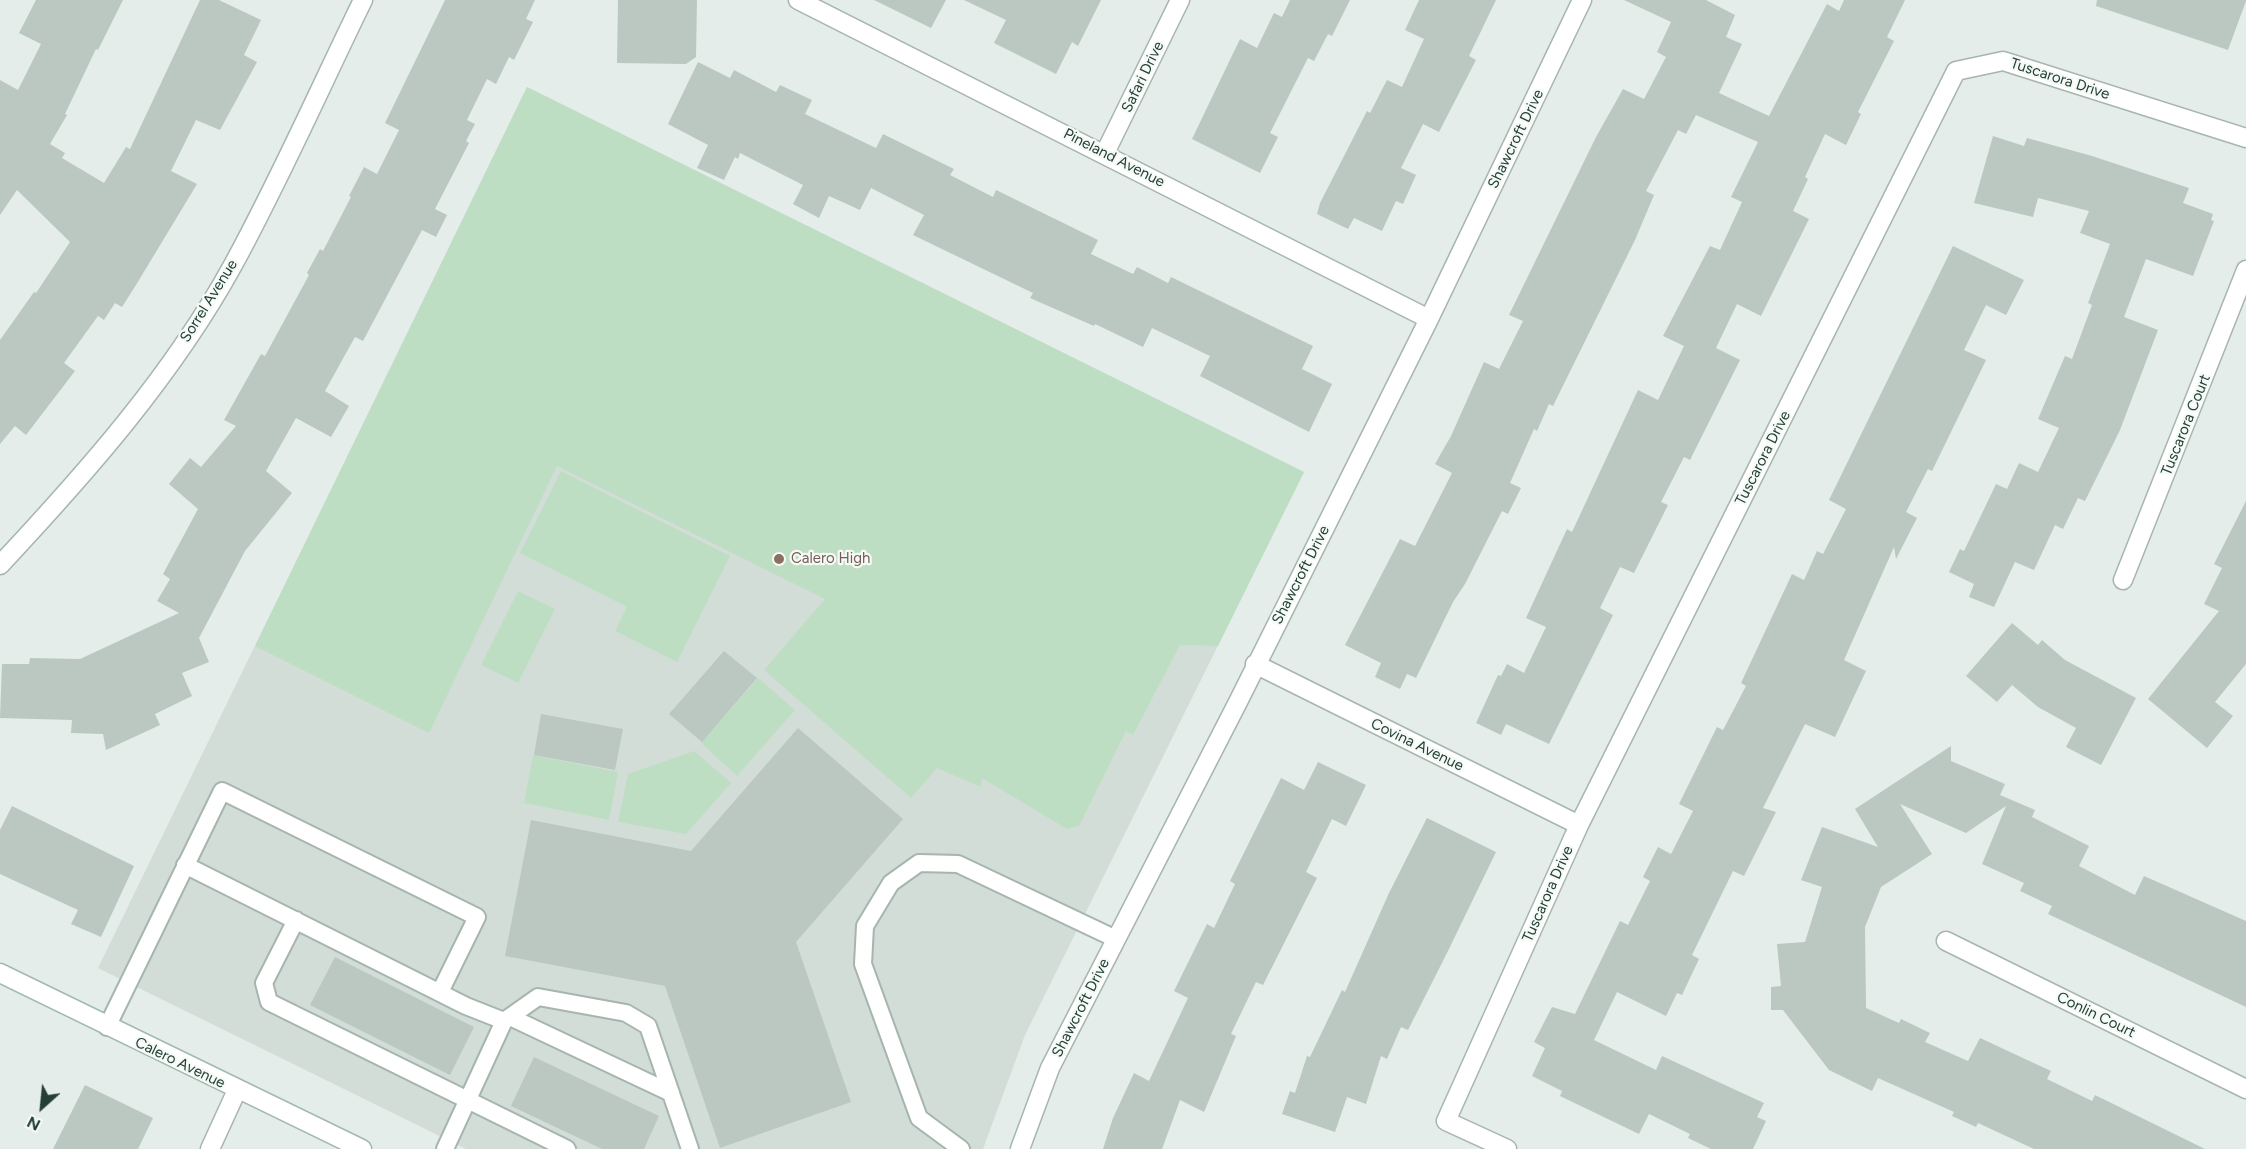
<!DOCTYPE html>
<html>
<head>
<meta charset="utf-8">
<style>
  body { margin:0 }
  #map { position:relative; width:2246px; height:1149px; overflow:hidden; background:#e4ede9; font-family:Figtree,sans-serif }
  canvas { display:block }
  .north { position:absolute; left:12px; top:1077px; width:60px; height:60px; -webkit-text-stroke:4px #f5faf7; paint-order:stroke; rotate:207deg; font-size:16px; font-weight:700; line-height:24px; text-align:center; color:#243f35 }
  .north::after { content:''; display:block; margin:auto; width:21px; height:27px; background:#243f35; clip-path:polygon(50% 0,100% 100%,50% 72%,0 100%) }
</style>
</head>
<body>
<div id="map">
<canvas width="2246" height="1149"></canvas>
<div class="north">N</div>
</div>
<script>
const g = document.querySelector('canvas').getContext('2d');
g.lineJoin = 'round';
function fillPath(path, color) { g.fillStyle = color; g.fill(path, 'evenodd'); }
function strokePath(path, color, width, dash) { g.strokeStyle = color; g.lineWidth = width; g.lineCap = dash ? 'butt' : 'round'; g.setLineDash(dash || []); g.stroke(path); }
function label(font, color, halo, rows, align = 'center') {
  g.font = font + ' Figtree,sans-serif'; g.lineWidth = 4.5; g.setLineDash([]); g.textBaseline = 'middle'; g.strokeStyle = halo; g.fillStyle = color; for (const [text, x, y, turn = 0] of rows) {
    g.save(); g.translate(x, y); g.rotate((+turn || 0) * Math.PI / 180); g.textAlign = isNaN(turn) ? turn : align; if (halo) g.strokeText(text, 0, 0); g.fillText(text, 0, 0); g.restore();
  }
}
const built = new Path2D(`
  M 527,87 L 1304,472 L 1025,1035 L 983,1149 L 466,1149 L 98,968 Z`);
const green = new Path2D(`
  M 527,87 L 1304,472 L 1218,646 L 1180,645 L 1133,735 L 1126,731 L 1079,826 L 1067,829 L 982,778 L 981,787 L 937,768 L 911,798 L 764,670 L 825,599 L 557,466 L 429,733 L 255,646 Z
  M 561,471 L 730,556 L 677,662 L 615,631 L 627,607 L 520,553 Z
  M 518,591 L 555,609 L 518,683 L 481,665 Z
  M 758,678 L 795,710 L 737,776 L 701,743 Z
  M 694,751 L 731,783 L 686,834 L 618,822 L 628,774 Z
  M 533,755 L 618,772 L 609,820 L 524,803 Z`);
const building = new Path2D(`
  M 36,0 L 123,0 L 98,50 L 96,49 L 65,114 L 67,115 L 50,144 L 65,153 L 62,158 L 104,183 L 126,147 L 130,149 L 200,0 L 219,0 L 261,20 L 244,55 L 257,62 L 220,130 L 196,120 L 171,171 L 197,184 L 136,285 L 122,307 L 115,303 L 104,320 L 98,316 L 64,363 L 75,371 L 26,435 L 15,426 L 0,444 L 0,340 L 34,292 L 36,293 L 70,242 L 17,190 L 0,215 L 0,80 L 18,90 L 41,44 L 19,33 Z
  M 445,0 L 535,0 L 526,19 L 533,22 L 514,60 L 509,57 L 496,84 L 487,79 L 467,120 L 475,124 L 466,141 L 469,143 L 435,209 L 447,215 L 436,237 L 422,230 L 363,341 L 355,337 L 325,391 L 349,406 L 331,437 L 296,418 L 266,471 L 292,493 L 245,551 L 199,638 L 209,662 L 182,673 L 192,696 L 155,714 L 160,725 L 106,750 L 103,734 L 71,733 L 72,720 L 0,718 L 2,664 L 29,664 L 30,658 L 80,659 L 179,613 L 157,601 L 170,579 L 163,574 L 198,509 L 169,484 L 190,458 L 201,467 L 236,426 L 224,420 L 261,354 L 265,356 L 309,275 L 307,273 L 320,249 L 323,251 L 351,197 L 349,196 L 364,167 L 377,174 L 399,130 L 385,123 Z
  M 618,0 L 697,0 L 696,57 L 686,64 L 617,63 Z
  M 874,0 L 946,0 L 931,28 Z
  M 964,0 L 1101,0 L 1078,46 L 1072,42 L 1056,74 L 994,43 L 1006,20 Z
  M 1290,0 L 1350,0 L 1332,36 L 1328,34 L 1314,61 L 1308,58 L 1270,133 L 1278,137 L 1260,173 L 1192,139 L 1240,39 L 1257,48 L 1274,13 L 1282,17 Z
  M 1419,0 L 1496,0 L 1469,56 L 1476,60 L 1439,132 L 1423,124 L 1401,168 L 1416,175 L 1403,204 L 1396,201 L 1382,231 L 1354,218 L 1348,229 L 1317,214 L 1320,203 L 1367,111 L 1370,113 L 1387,80 L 1402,87 L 1424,39 L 1405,30 Z
  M 1624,0 L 1706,0 L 1735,15 L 1726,37 L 1742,44 L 1719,93 L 1769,116 L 1827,4 L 1839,11 L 1844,0 L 1905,0 L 1887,37 L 1894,41 L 1858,112 L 1861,114 L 1846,145 L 1825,134 L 1805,177 L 1808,179 L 1793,211 L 1809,219 L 1761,316 L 1737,304 L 1716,348 L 1740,360 L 1690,460 L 1684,457 L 1661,502 L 1668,505 L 1634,573 L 1620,567 L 1600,608 L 1613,615 L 1549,744 L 1506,724 L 1501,735 L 1476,723 L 1498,675 L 1501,676 L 1507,664 L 1524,673 L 1546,627 L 1526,618 L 1567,529 L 1572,532 L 1638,390 L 1658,400 L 1684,346 L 1663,336 L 1710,246 L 1720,250 L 1742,202 L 1731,197 L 1758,142 L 1696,115 L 1686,134 L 1678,130 L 1646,191 L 1654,195 L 1635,240 L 1553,406 L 1549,404 L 1537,431 L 1534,429 L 1510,483 L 1521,488 L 1508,514 L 1502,511 L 1465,584 L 1453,602 L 1416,678 L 1407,674 L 1400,689 L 1375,677 L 1381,663 L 1345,645 L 1400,539 L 1415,546 L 1452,473 L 1435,464 L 1451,436 L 1484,362 L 1499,369 L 1523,321 L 1509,315 L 1596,137 L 1623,89 L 1644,99 L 1666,57 L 1657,52 L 1671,22 Z
  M 2097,0 L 2246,0 L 2246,1 L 2228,50 L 2096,6 Z
  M 698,62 L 730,78 L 734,70 L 776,92 L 780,85 L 812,100 L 805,114 L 876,148 L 883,134 L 954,169 L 950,175 L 993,197 L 996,190 L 1098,240 L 1091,254 L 1133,274 L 1137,267 L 1168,283 L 1171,277 L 1313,346 L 1302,369 L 1332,384 L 1309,432 L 1200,376 L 1210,356 L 1152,328 L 1143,347 L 1095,324 L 1094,326 L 1030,298 L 1033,293 L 913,235 L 924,215 L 871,188 L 860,210 L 829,196 L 819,218 L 793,204 L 803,185 L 740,153 L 738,159 L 735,157 L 724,180 L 697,168 L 708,145 L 668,124 Z
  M 1993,136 L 2024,146 L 2027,138 L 2092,156 L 2189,188 L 2183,203 L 2213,214 L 2211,220 L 2214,221 L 2193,276 L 2146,259 L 2124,317 L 2158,330 L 2120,430 L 2085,501 L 2078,498 L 2063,529 L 2055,525 L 2034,570 L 2015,562 L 1994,607 L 1969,597 L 1974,584 L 1949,572 L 1960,549 L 1964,551 L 1996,484 L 2007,489 L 2019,463 L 2038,472 L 2059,428 L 2038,419 L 2065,356 L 2072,359 L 2092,305 L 2088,303 L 2110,244 L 2080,233 L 2089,211 L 2038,198 L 2033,217 L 1974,203 Z
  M 1953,246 L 2024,280 L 2006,315 L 1986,305 L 1964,350 L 1986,360 L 1932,471 L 1928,469 L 1906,512 L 1917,518 L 1896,559 L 1894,547 L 1844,660 L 1866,671 L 1835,737 L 1805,724 L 1763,808 L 1776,812 L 1744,876 L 1733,871 L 1692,955 L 1699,959 L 1682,995 L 1677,993 L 1666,1016 L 1617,992 L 1594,1040 L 1656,1070 L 1662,1056 L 1764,1103 L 1757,1117 L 1766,1121 L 1753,1149 L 1711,1149 L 1688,1138 L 1690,1134 L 1649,1114 L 1639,1134 L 1560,1096 L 1562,1091 L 1532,1076 L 1545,1048 L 1534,1042 L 1552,1007 L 1575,1014 L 1620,921 L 1628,925 L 1650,881 L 1643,877 L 1658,847 L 1671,854 L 1693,811 L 1679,804 L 1717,727 L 1723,730 L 1746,686 L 1741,683 L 1792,574 L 1804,580 L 1817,551 L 1823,554 L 1846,509 L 1829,500 Z
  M 2246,501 L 2246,664 L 2215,702 L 2233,716 L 2207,748 L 2148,699 L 2219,611 L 2204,604 L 2222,568 L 2214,564 Z
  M 2012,623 L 2038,645 L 2042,640 L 2065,660 L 2136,698 L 2101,765 L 2066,747 L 2076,728 L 2038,707 L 2012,685 L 1997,702 L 1966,676 Z
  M 724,651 L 757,678 L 702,742 L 669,714 Z
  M 541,714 L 623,729 L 615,770 L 534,755 Z
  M 798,728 L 903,819 L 796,942 L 851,1102 L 720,1148 L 665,986 L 505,956 L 531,820 L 691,851 Z
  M 1951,746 L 1951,761 L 2005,784 L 2000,795 L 2035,810 L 2032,817 L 2089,846 L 2079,866 L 2135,895 L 2144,876 L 2246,921 L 2246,1007 L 2048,914 L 2052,906 L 2020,891 L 2024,883 L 1982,864 L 2006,806 L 1966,833 L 1900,804 L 1932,854 L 1881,887 L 1865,927 L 1866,1008 L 1899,1023 L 1901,1019 L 1930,1033 L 1925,1042 L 1968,1061 L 1980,1038 L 2051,1071 L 2047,1079 L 2092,1101 L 2095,1095 L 2205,1149 L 2034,1149 L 1978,1123 L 1976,1127 L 1952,1116 L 1954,1112 L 1878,1078 L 1872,1091 L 1829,1070 L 1783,1010 L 1771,1010 L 1771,987 L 1781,986 L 1777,944 L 1805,942 L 1822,887 L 1801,880 L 1822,827 L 1878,847 L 1855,809 Z
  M 1318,762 L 1366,785 L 1346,826 L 1332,819 L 1306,872 L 1317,878 L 1263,985 L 1256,982 L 1231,1034 L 1236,1036 L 1204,1112 L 1180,1100 L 1162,1149 L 1103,1149 L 1113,1118 L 1134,1073 L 1149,1081 L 1188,998 L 1174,991 L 1207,924 L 1214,928 L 1235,884 L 1230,881 L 1281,778 L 1304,790 Z
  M 12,806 L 134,866 L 101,937 L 71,924 L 78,910 L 0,874 L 0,830 Z
  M 1427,818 L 1496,852 L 1446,955 L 1408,1030 L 1401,1027 L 1387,1059 L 1381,1056 L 1366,1104 L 1347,1097 L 1335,1132 L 1282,1114 L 1290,1091 L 1295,1093 L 1307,1056 L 1310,1057 L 1342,990 L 1345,992 L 1389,893 Z
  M 335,957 L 474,1027 L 450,1075 L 310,1005 Z
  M 534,1057 L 659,1116 L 644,1149 L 602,1149 L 511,1106 Z
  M 85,1085 L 153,1118 L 138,1149 L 53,1149 Z`);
const lane = new Path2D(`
  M 185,865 L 466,1006 L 504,1021
  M 296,920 L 264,983 L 269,1002 L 567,1149
  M 510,1017 L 671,1093
  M 107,1027 L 222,791 L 477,917 L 440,992
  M 445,1149 L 504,1021 L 538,997 L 626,1013 L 648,1026 L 690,1149
  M 961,1149 L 919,1118 L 863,964 L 865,926 L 891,883 L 919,863 L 958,864 L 1116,939`);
const street = new Path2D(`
  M 798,0 L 1429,319
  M 1105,153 L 1180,0
  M 0,565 C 86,473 172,376 233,265 C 280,179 320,88 363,0
  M 2123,580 L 2246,270
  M 1255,664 L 1579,825
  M 1946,941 L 2246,1089
  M 210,1149 L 237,1090
  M 1020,1149 L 1050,1068 L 1239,700 L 1429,319 L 1582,0
  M 1507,1149 L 1446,1121 L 1579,825 L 1956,71 L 2003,61 L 2246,138`);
const secondary = new Path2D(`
  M 0,973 L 362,1149`);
const markers = [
  [779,559,6,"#8d6e63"]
];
const streetNames = [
  ["Safari Drive",1143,77,-64],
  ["Tuscarora Drive",2060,79,18],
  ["Shawcroft Drive",1516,139,-64],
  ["Pineland Avenue",1114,158,27],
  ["Sorrel Avenue",209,301,-58],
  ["Tuscarora Court",2186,425,-68],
  ["Tuscarora Drive",1763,458,-63],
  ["Shawcroft Drive",1301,575,-63],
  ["Covina Avenue",1417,745,26],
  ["Tuscarora Drive",1548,894,-66],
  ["Shawcroft Drive",1081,1008,-63],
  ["Conlin Court",2096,1015,26],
  ["Calero Avenue",180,1063,26]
];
const educationNames = [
  ["Calero High",791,559]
];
fillPath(built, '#d3ddd7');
fillPath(green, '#bedec4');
fillPath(building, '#bac8c1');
strokePath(lane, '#a7b5af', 20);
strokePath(street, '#a7b5af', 21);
strokePath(secondary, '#a3b9af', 21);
strokePath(lane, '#fff', 16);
strokePath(street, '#fff', 18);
strokePath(secondary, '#fff', 18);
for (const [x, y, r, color] of markers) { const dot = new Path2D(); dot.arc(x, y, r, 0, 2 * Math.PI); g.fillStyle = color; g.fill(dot); strokePath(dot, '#f5faf7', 2); }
label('15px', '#243f35', '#f5faf7', streetNames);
label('15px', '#785e54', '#f5faf7', educationNames, 'left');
</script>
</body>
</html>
